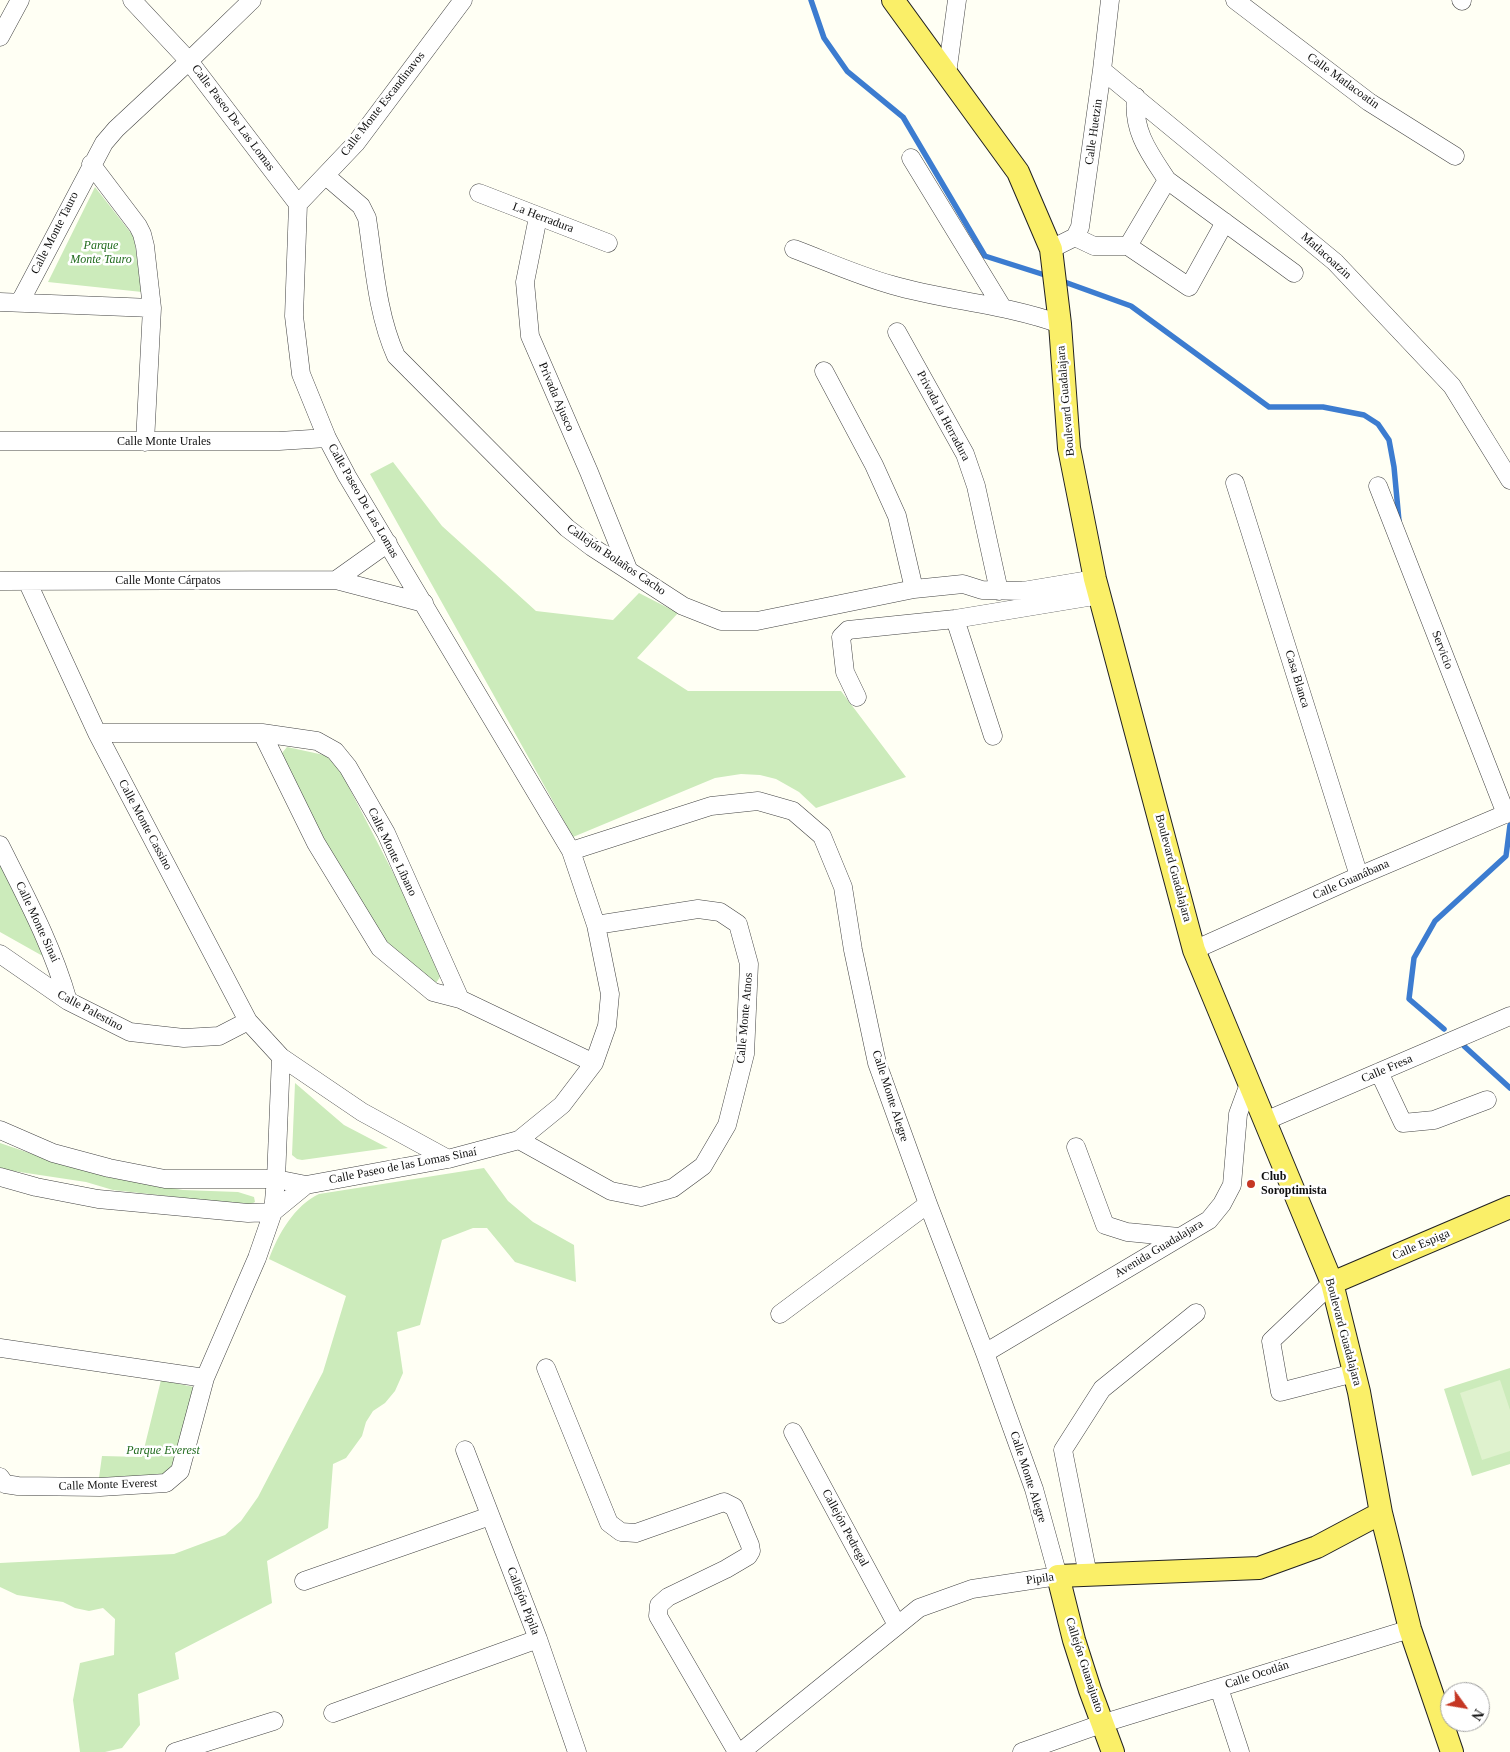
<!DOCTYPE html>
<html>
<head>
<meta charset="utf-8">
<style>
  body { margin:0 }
  #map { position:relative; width:1510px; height:1752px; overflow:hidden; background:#fffff4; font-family:"Times New Roman",serif }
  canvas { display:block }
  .north { position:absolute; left:1440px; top:1682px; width:50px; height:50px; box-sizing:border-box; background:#fff; border:1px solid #9f9f9f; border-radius:50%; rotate:122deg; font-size:14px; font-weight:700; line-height:20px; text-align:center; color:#101010 }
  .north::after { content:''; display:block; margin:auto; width:18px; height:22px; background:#c53724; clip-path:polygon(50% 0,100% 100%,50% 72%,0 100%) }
</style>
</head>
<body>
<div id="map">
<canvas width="1510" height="1752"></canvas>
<div class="north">N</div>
</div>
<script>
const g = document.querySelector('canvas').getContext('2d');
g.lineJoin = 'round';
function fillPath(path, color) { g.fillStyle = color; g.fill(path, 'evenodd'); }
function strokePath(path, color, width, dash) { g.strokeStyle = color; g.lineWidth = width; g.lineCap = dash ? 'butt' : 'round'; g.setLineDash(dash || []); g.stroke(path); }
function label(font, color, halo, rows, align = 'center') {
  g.font = font + ' "Times New Roman",serif'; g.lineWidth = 5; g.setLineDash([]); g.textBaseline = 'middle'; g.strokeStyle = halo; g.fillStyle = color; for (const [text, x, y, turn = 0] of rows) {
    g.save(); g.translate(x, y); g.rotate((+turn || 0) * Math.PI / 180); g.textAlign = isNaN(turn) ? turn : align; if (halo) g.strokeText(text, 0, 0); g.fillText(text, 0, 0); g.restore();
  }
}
const green = new Path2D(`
  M 95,187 L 134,237 L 142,292 L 48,282 Z
  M 393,462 L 442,526 L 536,611 L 613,620 L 639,593 L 678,613 L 637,658 L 688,691 L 841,691 L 906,777 L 816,808 L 799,792 L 776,779 L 760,775 L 741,774 L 715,778 L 573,837 L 370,474 Z
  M 287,747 L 324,755 L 333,761 L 342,774 L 402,890 L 440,977 L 436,983 L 388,944 L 322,841 L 282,760 L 282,753 Z
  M 0,864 L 48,959 L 0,932 Z
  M 295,1083 L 344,1125 L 388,1148 L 302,1160 L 297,1159 L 292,1155 Z
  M 0,1143 L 50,1160 L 107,1177 L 183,1190 L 238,1192 L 254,1197 L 255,1202 L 249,1205 L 113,1190 L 86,1182 L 0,1169 Z
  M 484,1168 L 508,1201 L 533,1222 L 574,1245 L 576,1282 L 515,1262 L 487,1228 L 473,1228 L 442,1240 L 420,1325 L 397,1332 L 403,1373 L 395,1391 L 385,1403 L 373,1411 L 366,1422 L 362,1436 L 346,1458 L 333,1464 L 328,1528 L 267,1561 L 272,1603 L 175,1653 L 179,1679 L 138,1694 L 140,1725 L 122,1748 L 105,1752 L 80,1752 L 73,1700 L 80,1663 L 114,1655 L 115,1619 L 103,1608 L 89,1611 L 75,1608 L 63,1602 L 17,1595 L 0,1587 L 0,1563 L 174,1554 L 225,1535 L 241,1521 L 258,1497 L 323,1372 L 346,1296 L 269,1259 C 278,1234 295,1205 319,1194 Z
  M 1510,1368 L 1510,1464 L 1472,1476 L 1444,1389 Z
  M 161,1380 L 198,1388 L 179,1467 L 155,1481 L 98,1485 L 102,1456 L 142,1457 Z`);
const pitch = new Path2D(`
  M 1500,1380 L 1510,1410 L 1510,1451 L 1482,1460 L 1460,1393 Z`);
const stream = new Path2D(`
  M 811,0 L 824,38 L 847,71 L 903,117 L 985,256 L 1048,276
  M 1059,280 L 1131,306 L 1269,407 L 1323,407 L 1364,415 L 1378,424 L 1389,440 L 1394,467 L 1399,521
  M 1444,1029 L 1409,999 L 1414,958 L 1435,921 L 1506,856 L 1510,825
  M 1464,1046 L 1510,1088`);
const minor = new Path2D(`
  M 1235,0 L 1369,102 L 1455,156
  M 1461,0 L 1462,1
  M 0,37 L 20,0
  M 1102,70 L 1335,262 L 1452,386 L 1510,480
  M 947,74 L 957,0
  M 911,158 L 1002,307
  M 91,164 L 138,226 L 142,234 L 145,246 L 152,308 L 145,442
  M 326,176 L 361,206 L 367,218 C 374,264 377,314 396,356 L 567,528 L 592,547 L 683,606 L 721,621 L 757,621 L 914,589 L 963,584 L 982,590 L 1023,591 L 1095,579
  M 1167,180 L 1294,273
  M 479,193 L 608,243
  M 298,204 L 356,143 L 463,0
  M 538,217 L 525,282 L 530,336 L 589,472 L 628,569
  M 1075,237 L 1094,246 L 1128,246 L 1167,180 C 1150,154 1132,131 1136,97
  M 1128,246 L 1189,287 L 1225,222
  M 794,249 C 826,261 859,276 892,285 C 947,301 1005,304 1060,324
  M 1051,249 L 1075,237 L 1080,227 L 1102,70 L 1110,0
  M 0,302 L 152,308
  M 20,302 L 104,143 L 116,129 L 189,61 L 252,0
  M 897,332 L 965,454 L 976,486 L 999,591
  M 824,371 L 874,465 L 897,516 L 914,589
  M 0,441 L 279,441 L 327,438
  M 1235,483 L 1359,876
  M 1378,486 L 1506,814
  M 336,580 L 388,543
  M 0,581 L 336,580 L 424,603
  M 27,581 L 97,733 L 248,1021 L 281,1057 L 362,1112 L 448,1159
  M 955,619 L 993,736
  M 857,697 L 845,672 L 841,637 L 848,630 L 955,619 L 1100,595
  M 97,733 L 262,733 L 317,741 L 335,751 L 348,767 L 386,833 L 460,999
  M 262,733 L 316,843 L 380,948 L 433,992 L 460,999 L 594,1063
  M 0,845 C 26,897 52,945 68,1001
  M 571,851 L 711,806 L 758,801 L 793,811 L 822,836 L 843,887 L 853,950 L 877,1063 L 928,1204 L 985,1353 L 1034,1489 L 1058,1576 L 972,1589 L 919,1608 L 741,1752
  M 1194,950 L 1359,876 L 1510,812
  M 0,954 L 68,1001 L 130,1032 L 184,1038 L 219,1036 L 248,1021
  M 1379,1072 L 1403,1123 L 1434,1120 L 1487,1100
  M 1265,1121 L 1510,1016
  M 0,1130 L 53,1153 L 109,1168 L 165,1179 L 276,1179 L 306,1185 L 448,1159 L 519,1140 L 562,1105 L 594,1063 L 607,1026 L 610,994 L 596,925 L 571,851 L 347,476 L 327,438 L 301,374 L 294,316 L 298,204 L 189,61 L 132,0
  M 519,1140 L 611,1191 L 641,1197 L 673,1188 L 703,1166 L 727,1125 L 745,1054 L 749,964 L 738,924 L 720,912 L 698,909 L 596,925
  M 1076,1147 L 1105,1225 L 1127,1232 L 1179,1237
  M 0,1177 L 36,1187 L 98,1199 L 248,1213 L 273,1212 L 306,1185
  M 1332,1283 L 1271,1341 L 1280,1392 L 1354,1373
  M 780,1314 L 928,1204
  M 0,1348 L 205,1378
  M 985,1353 L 1209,1220 L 1222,1204 L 1232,1185 L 1238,1114 L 1249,1084
  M 546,1368 L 609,1523 L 621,1532 L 636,1533 L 724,1502 L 734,1507 L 750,1545 L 751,1551 L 748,1556 L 726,1569 L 668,1597 L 659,1605 L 658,1616 L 737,1752
  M 793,1432 L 897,1625
  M 465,1450 L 538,1639 L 577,1752
  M 0,1477 L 5,1484 L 18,1486 L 100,1487 L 166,1483 L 180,1471 L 205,1378 L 257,1258 L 273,1212 L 276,1179 L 281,1057
  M 1088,1575 L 1063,1450 L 1102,1389 L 1196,1313
  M 304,1581 L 490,1516
  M 1219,1688 L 1240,1752
  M 333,1713 L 538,1639
  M 175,1752 L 274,1721
  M 1022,1752 L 1104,1723 L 1410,1629`);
const major = new Path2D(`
  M 893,0 L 1018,172 L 1051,249 L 1060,324 L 1069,448 L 1095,579 L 1194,950 L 1332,1283 L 1359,1392 L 1381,1513 L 1410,1629 L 1452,1752
  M 1332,1283 L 1510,1207
  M 1113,1752 L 1090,1690 L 1074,1640 L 1058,1576 L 1259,1568 L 1317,1547 L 1381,1513`);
const markers = [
  [1251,1184,5,"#c53724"]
];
const streetNames = [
  ["Calle Matlacoatin",1343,81,36],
  ["Calle Monte Escandinavos",383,104,-52],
  ["Calle Paseo De Las Lomas",233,118,53],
  ["Calle Huetzin",1094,132,-82],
  ["La Herradura",543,218,21],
  ["Calle Monte Tauro",55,233,-63],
  ["Matlacoatzin",1326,256,42],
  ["Privada Ajusco",556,397,67],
  ["Boulevard Guadalajara",1066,401,-95],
  ["Privada la Herradura",943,416,62],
  ["Calle Monte Urales",164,442],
  ["Calle Paseo De Las Lomas",363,501,60],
  ["Callejón Bolaños Cacho",616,560,34],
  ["Calle Monte Cárpatos",168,581],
  ["Servicio",1442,650,69],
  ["Casa Blanca",1297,679,73],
  ["Calle Monte Cassino",145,825,62],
  ["Calle Monte Líbano",392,852,64],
  ["Boulevard Guadalajara",1173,868,75],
  ["Calle Guanábana",1351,880,-24],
  ["Calle Monte Sinaí",37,922,65],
  ["Calle Palestino",90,1011,28],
  ["Calle Monte Atnos",745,1018,-85],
  ["Calle Fresa",1387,1069,-23],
  ["Calle Monte Alegre",890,1096,72],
  ["Calle Paseo de las Lomas Sinaí",403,1166,-11],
  ["Calle Espiga",1421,1245,-23],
  ["Avenida Guadalajara",1159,1249,-31],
  ["Boulevard Guadalajara",1343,1332,75],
  ["Calle Monte Alegre",1028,1477,72],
  ["Calle Monte Everest",108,1485,-2],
  ["Callejón Pedregal",845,1528,62],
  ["Pipila",1040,1579,-8],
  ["Callejón Pípila",523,1601,69],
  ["Callejón Guanajuato",1084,1665,72],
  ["Calle Ocotlán",1257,1675,-18]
];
const parkNames = [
  ["Parque",101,246],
  ["Monte Tauro",101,260],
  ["Parque Everest",163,1451]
];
const poiNames = [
  ["Club",1261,1177],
  ["Soroptimista",1261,1191]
];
fillPath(green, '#ccebbb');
fillPath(pitch, '#dff2ce');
strokePath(stream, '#3c7cd0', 5.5);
strokePath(minor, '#434343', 19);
strokePath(major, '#212121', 24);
strokePath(minor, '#fff', 18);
strokePath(major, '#faef68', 22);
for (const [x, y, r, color] of markers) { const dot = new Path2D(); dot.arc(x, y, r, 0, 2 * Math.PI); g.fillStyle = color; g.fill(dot); strokePath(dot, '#fff', 2); }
label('12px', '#101010', '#fff', streetNames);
label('italic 12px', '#216b1e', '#fff', parkNames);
label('bold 12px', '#101010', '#fff', poiNames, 'left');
</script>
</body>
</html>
